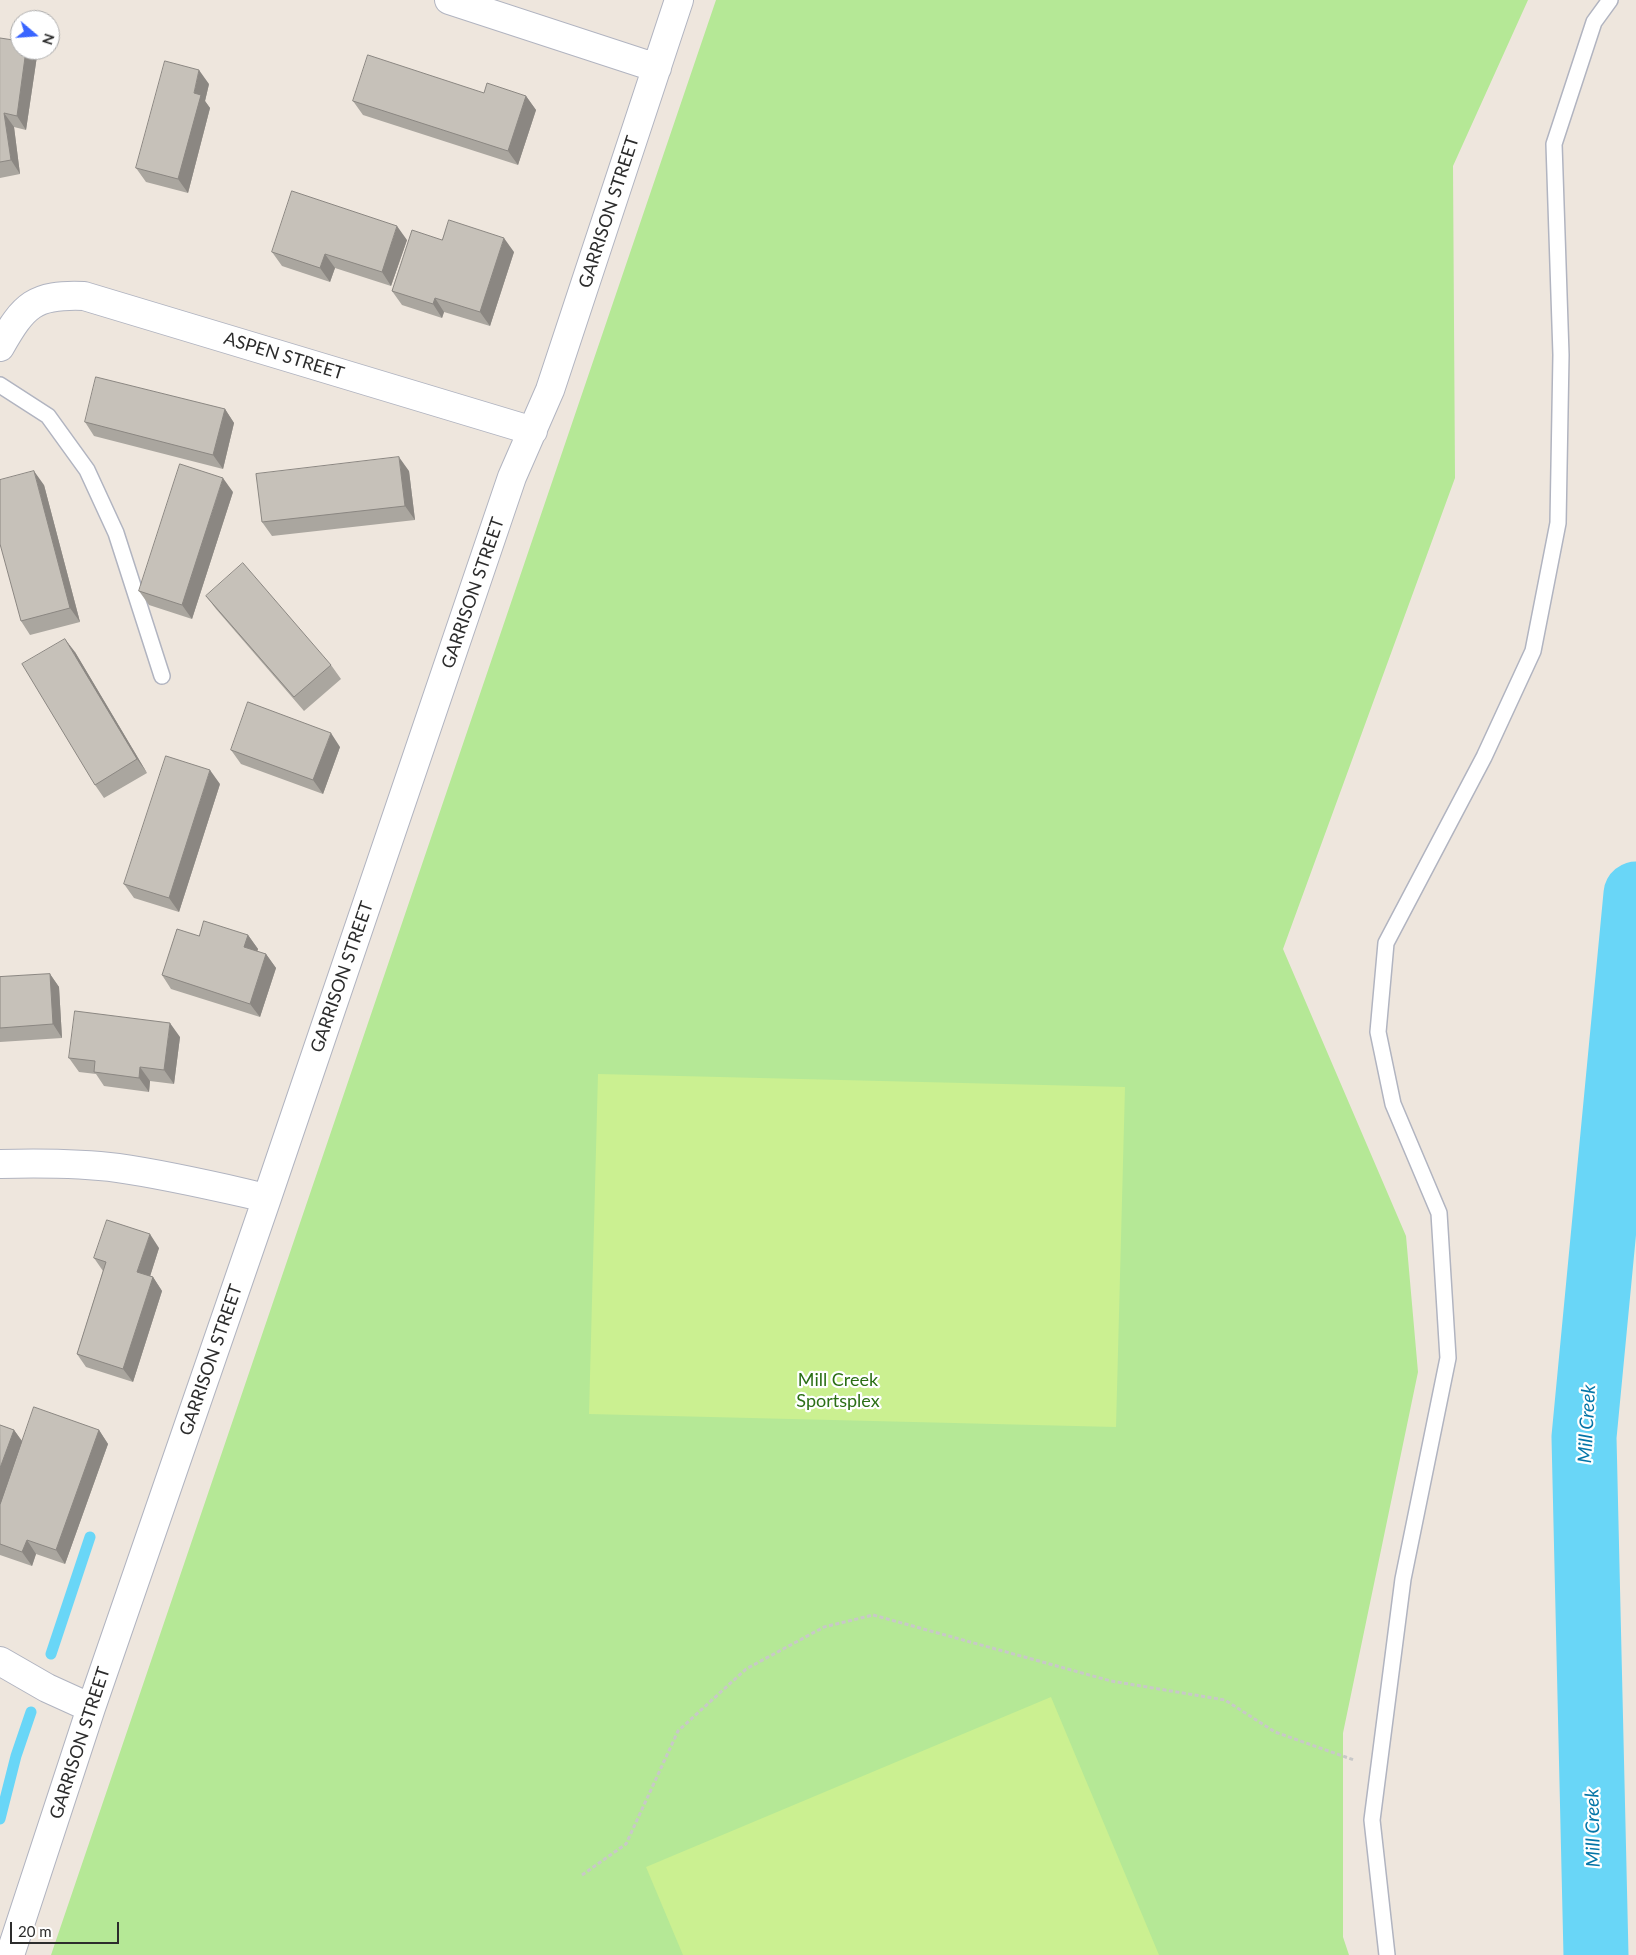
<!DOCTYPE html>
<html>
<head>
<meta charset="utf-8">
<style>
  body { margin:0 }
  #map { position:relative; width:1636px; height:1955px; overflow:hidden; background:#eee6dd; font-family:Lato,sans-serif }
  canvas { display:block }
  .north { position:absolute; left:10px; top:10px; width:50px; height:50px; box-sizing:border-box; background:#fff; border:1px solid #ababab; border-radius:50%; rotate:108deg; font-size:14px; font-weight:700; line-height:20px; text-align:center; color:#2c2c2c }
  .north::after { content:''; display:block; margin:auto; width:18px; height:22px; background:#3965ff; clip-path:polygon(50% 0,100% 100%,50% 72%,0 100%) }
  .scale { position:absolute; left:10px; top:1922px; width:109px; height:22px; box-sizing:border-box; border:2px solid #2c2c2c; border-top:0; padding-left:6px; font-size:15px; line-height:18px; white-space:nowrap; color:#2c2c2c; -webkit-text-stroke:4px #fff; paint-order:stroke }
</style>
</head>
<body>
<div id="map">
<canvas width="1636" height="1955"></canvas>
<div class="north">N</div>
<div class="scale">20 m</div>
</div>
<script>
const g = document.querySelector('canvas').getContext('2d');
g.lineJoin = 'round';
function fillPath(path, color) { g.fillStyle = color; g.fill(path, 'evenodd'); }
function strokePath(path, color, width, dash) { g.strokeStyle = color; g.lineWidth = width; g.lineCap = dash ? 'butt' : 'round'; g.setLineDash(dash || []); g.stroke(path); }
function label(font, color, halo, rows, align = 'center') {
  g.font = font + ' Lato,sans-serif'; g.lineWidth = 4.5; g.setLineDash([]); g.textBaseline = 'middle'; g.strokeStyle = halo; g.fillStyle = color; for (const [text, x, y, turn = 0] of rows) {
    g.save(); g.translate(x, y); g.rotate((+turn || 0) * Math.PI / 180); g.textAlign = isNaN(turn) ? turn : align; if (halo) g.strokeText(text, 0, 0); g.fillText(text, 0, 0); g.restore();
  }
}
const green = new Path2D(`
  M 716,0 L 1528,0 L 1453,166 L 1455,478 L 1283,949 L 1406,1236 L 1418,1372 L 1343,1733 L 1343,1937 L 1349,1955 L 51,1955 Z`);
const pitch = new Path2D(`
  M 598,1074 L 1125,1087 L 1116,1427 L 589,1414 Z
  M 1051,1697 L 1159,1955 L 683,1955 L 646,1867 Z`);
const stream = new Path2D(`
  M 51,1654 L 90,1537
  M 0,1819 L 16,1756 L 31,1712`);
const river = new Path2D(`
  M 1596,1955 L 1584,1437 L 1636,894`);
const path = new Path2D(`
  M 582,1875 L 626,1844 L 678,1731 L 746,1669 L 824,1627 L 873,1615 L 1111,1681 L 1225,1700 L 1275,1732 L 1354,1760`);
const service = new Path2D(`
  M 0,385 L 48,416 L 87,470 L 116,533 L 162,676
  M 1387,1955 L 1372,1820 L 1403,1579 L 1448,1358 L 1439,1213 L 1393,1104 L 1378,1032 L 1386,943 L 1484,757 L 1533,651 L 1558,523 L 1561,355 L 1554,144 L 1594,22 L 1610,0`);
const minor = new Path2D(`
  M 449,0 L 657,68
  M 0,347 C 24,305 34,294 84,296 L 533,431
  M 0,1164 C 39,1163 79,1163 118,1168 C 168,1175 218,1187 267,1198
  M 0,1661 L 47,1688 L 91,1708
  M 10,1955 L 91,1708 L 267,1198 L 512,477 L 550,390 L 679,0`);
const wall = new Path2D(`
  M 0,38 L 20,50 L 33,50 L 37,56 L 26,130 L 14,127 L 20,174 L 0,178 Z
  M 209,84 L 205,101 L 210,108 L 188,193 L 146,182 L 136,168 Z
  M 484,93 L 526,96 L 536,110 L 518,165 L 363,115 L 353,101 Z
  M 407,240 L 391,286 L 335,268 L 330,282 L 282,266 L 272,252 Z
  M 442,240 L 514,252 L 490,326 L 444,312 L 442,318 L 402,305 L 392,291 Z
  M 225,409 L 234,423 L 223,469 L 94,436 L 85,422 Z
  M 409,471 L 415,520 L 272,536 L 262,522 Z
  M 44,485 L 80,622 L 30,635 L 21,621 Z
  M 233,492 L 192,619 L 149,605 L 139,591 Z
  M 206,596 L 331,665 L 341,679 L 304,711 L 216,609 Z
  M 75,652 L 147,773 L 104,798 L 95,785 Z
  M 340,747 L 323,794 L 241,764 L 231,750 Z
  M 220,784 L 179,912 L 134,898 L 124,884 Z
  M 248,935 L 258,949 L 257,951 L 266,954 L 276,968 L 260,1017 L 171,989 L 162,975 L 199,936 Z
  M 50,974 L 59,987 L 62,1038 L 0,1042 L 0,977 Z
  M 180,1037 L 174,1084 L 150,1081 L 149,1092 L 104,1086 L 96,1074 L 79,1072 L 69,1058 Z
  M 159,1248 L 150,1276 L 153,1277 L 162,1291 L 133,1382 L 86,1367 L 77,1354 L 103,1271 L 94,1258 Z
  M 0,1425 L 14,1430 L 22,1441 L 99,1430 L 108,1444 L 65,1564 L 36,1554 L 32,1566 L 0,1555 Z`);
const shadedWall = new Path2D(`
  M 26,50 L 33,50 L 37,56 L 26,130 L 17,116 Z
  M 199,70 L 209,84 L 205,101 L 210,108 L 188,193 L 178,179 L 194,93 Z
  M 526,96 L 536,110 L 518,165 L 508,151 Z
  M 4,113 L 14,127 L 20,174 L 11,160 Z
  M 397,226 L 407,240 L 391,286 L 382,272 Z
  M 504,238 L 514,252 L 490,326 L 480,312 Z
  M 325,254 L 335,268 L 330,282 L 320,268 Z
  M 435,298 L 444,312 L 442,318 L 433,304 Z
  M 225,409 L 234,423 L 223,469 L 213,455 Z
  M 399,457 L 409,471 L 415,520 L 405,506 Z
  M 34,471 L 44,485 L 80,622 L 70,608 Z
  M 223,478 L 233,492 L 192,619 L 182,605 Z
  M 65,639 L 75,652 L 147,773 L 137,759 Z
  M 331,733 L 340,747 L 323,794 L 313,780 Z
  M 210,770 L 220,784 L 179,912 L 169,898 Z
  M 248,935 L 258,949 L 254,961 L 244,947 Z
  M 266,954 L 276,968 L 260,1017 L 250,1004 Z
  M 50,974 L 59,987 L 62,1038 L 53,1024 Z
  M 170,1023 L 180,1037 L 174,1084 L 164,1070 Z
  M 140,1067 L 150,1081 L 149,1092 L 139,1078 Z
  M 150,1234 L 159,1248 L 147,1286 L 137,1272 Z
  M 153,1277 L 162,1291 L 133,1382 L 123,1369 Z
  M 14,1430 L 24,1444 L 0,1508 L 0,1468 Z
  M 99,1430 L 108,1444 L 65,1564 L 56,1550 Z
  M 27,1540 L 36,1554 L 32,1566 L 22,1552 Z`);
const building = new Path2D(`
  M 0,38 L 20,41 L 20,50 L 26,50 L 17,116 L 4,113 L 11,160 L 0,162 Z
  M 368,55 L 484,93 L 487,83 L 526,96 L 508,151 L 353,101 Z
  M 165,61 L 199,70 L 194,93 L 201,95 L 178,179 L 136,168 Z
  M 292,191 L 397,226 L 382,272 L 325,254 L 320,268 L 272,252 Z
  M 449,220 L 504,238 L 480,312 L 435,298 L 433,304 L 392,291 L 412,230 L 442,240 Z
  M 96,377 L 225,409 L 213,455 L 85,422 Z
  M 399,457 L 405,506 L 262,522 L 256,474 Z
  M 180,464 L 223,478 L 182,605 L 139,591 Z
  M 34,471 L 70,608 L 21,621 L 0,544 L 0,480 Z
  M 243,563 L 331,665 L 294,697 L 206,596 Z
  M 65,639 L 137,759 L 95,785 L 22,664 Z
  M 248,702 L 331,733 L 313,780 L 231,750 Z
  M 166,756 L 210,770 L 169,898 L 124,884 Z
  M 204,921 L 248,935 L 244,947 L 266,954 L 250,1004 L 162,975 L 177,929 L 199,936 Z
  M 50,974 L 53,1024 L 0,1028 L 0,977 Z
  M 75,1011 L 170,1023 L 164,1070 L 140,1067 L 139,1078 L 94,1072 L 95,1061 L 69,1058 Z
  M 107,1220 L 150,1234 L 137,1272 L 153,1277 L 123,1369 L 77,1354 L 106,1262 L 94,1258 Z
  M 34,1407 L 99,1430 L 56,1550 L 27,1540 L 22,1552 L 0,1544 L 0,1505 Z
  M 0,1425 L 14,1430 L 0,1468 Z`);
const streetNames = [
  ["GARRISON STREET",609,212,-72],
  ["ASPEN STREET",284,356,17],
  ["GARRISON STREET",473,593,-71],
  ["GARRISON STREET",342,977,-71],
  ["GARRISON STREET",211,1360,-71],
  ["GARRISON STREET",80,1743,-72]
];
const parkNames = [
  ["Mill Creek",838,1380],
  ["Sportsplex",838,1401]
];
const waterNames = [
  ["Mill Creek",1587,1424,-87],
  ["Mill Creek",1593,1828,-91]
];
fillPath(green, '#b5e896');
fillPath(pitch, '#cbf091');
strokePath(stream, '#69d6f7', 11);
strokePath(river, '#69d6f7', 65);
strokePath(service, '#b1b4c0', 18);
strokePath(minor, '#b1b4c0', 30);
strokePath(path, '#c8c8c8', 3, [4, 2.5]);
strokePath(service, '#fff', 15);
strokePath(minor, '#fff', 28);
fillPath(wall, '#aaa69f');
fillPath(shadedWall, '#8b8782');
fillPath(building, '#c6c1b9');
strokePath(building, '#8b8782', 1);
label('18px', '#2c2c2c', '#fff', streetNames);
label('18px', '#2b6f15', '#fff', parkNames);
label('italic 19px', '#0475a7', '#fff', waterNames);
</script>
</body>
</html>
